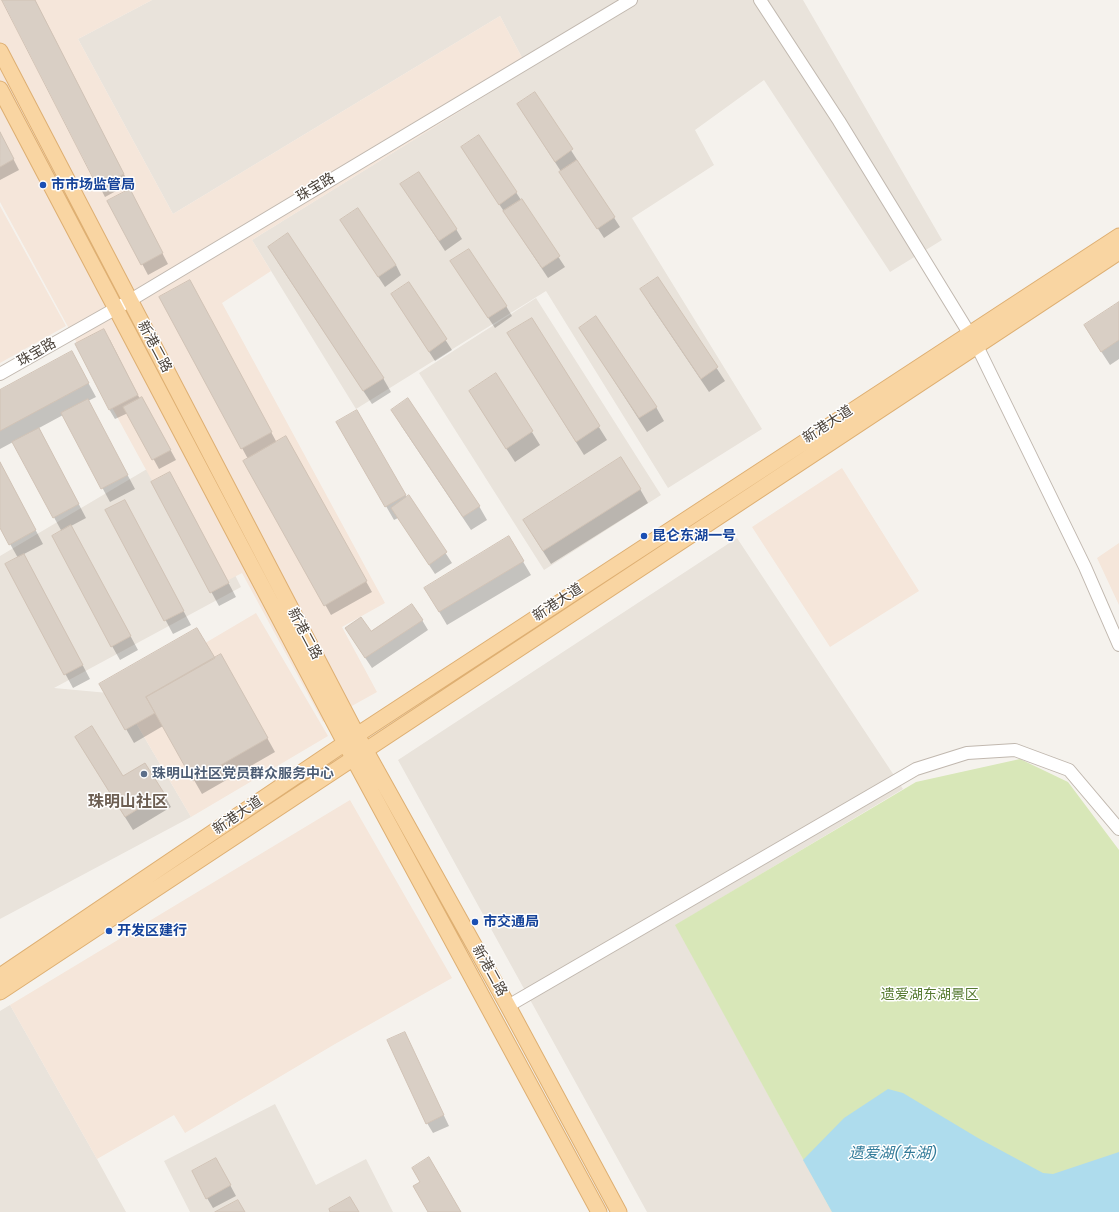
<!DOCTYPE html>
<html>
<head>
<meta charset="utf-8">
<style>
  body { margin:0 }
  canvas { display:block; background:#f5f2ed }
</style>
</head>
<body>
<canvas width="1119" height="1212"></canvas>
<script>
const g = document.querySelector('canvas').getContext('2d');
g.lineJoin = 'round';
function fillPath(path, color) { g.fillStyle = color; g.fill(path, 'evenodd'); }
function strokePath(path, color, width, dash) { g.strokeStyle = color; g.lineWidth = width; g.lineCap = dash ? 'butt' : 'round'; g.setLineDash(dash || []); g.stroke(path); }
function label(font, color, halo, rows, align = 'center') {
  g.font = font + ' Poppins,"Noto Sans SC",sans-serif'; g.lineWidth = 3; g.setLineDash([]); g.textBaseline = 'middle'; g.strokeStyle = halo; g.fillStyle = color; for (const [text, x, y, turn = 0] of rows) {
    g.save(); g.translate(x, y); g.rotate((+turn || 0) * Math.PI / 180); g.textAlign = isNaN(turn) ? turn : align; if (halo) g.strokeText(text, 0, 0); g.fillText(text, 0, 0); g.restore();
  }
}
const residential = new Path2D(`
  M 152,0 L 803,0 L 942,240 L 890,272 L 764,80 L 695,130 L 714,165 L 632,218 L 762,429 L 668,488 L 546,291 L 356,409 L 252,240 L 528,69 L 500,16 L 173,214 L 78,39 Z
  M 536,298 L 661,495 L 544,570 L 419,373 Z
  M 174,453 L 241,587 L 54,688 L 119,694 L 191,817 L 0,919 L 0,556 Z
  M 737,538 L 903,789 L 676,925 L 832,1212 L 647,1212 L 398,760 Z
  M 10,1005 L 97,1159 L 126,1212 L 0,1212 L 0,1011 Z
  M 275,1104 L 316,1185 L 366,1159 L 393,1212 L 190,1212 L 164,1161 Z`);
const commercial = new Path2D(`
  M 0,0 L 152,0 L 78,39 L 173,214 L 500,16 L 528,69 L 252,240 L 271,271 L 222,303 L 385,603 L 342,627 L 377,692 L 323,722 L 242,573 L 211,589 L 0,202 Z
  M 0,206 L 66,326 L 0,363 Z
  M 842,468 L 919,591 L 830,647 L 752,527 Z
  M 1119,543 L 1119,605 L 1097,558 Z
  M 256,613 L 328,736 L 191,817 L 119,694 Z
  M 350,800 L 452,978 L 335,1044 L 185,1133 L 174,1115 L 97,1159 L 10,1005 Z`);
const green = new Path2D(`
  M 1020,759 L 1068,782 L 1119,850 L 1119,1212 L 832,1212 L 675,925 L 916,782 Z`);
const water = new Path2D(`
  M 888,1089 L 903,1093 L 978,1138 L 1043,1173 L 1053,1174 L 1119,1152 L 1119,1212 L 832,1212 L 803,1160 L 844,1118 Z`);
const shadow = new Path2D(`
  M 3,0 L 35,0 L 129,184 L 105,197 Z
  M 535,94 L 620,227 L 604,238 L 518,105 Z
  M 0,133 L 19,170 L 0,180 Z
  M 479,136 L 565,267 L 548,278 L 462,148 Z
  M 408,194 L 456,229 L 462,239 L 445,251 Z
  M 109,201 L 135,201 L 168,264 L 148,275 Z
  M 347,230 L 396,265 L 401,275 L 385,287 Z
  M 277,261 L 383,378 L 391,392 L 372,404 Z
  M 457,271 L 506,306 L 512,316 L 495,328 Z
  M 658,278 L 725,381 L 709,392 L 649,303 Z
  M 409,284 L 452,350 L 435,361 L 392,295 Z
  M 195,291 L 277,443 L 285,438 L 372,592 L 331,615 L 244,461 L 248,459 L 242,448 Z
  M 1119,303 L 1119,359 L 1110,365 L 1093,339 Z
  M 531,319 L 607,440 L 584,455 L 508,334 Z
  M 580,328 L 656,407 L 664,421 L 647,432 Z
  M 110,340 L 140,399 L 142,398 L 176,460 L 159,469 L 128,413 L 115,419 L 109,409 Z
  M 79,366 L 96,397 L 88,401 L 135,489 L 110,502 L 63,415 L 39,428 L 86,518 L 71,526 L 138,650 L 120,660 L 112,646 L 62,532 L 13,442 L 0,449 L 0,391 Z
  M 496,374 L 540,445 L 515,462 L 478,405 Z
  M 357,411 L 407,498 L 409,497 L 452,563 L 435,574 L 398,518 L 394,520 L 338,423 Z
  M 400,424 L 479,506 L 487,520 L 471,530 Z
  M 0,463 L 43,544 L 24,554 L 90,679 L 73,688 L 6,565 L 18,558 L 0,526 Z
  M 152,483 L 178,487 L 236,597 L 219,606 Z
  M 640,489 L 648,503 L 551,564 L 532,534 Z
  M 107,511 L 132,515 L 191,625 L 173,634 Z
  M 509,538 L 531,575 L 447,625 L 425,588 Z
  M 422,620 L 428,630 L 372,668 L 352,638 Z
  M 221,655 L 275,752 L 202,794 L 163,726 L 134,743 L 101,685 L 214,659 Z
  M 84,751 L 123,778 L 163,793 L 171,807 L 133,830 Z
  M 404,1033 L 449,1126 L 433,1133 L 427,1123 Z
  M 222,1170 L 236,1196 L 213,1208 L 207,1198 Z`);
const building = new Path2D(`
  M 2,0 L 35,0 L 124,174 L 98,187 Z
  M 535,92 L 573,149 L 555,162 L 517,104 Z
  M 0,132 L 14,159 L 0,167 Z
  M 479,135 L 517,192 L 499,205 L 461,147 Z
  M 577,160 L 615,217 L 597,229 L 559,172 Z
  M 419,172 L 457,229 L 439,241 L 400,184 Z
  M 130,189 L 163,253 L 141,265 L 107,201 Z
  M 522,199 L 560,256 L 542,268 L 503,211 Z
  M 358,208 L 396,265 L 378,277 L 340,220 Z
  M 288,233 L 384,378 L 363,391 L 268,247 Z
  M 469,249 L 507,306 L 488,318 L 450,261 Z
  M 658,277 L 718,367 L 701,379 L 640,289 Z
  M 190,280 L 272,432 L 241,449 L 159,297 Z
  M 409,282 L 447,339 L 429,352 L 391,294 Z
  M 1119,302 L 1119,340 L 1101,352 L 1084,325 Z
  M 596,316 L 657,407 L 639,418 L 579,328 Z
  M 532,318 L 600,426 L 576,442 L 507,333 Z
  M 104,329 L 138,395 L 109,410 L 75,344 Z
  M 72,351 L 89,383 L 0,431 L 0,390 Z
  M 496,373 L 533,431 L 506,449 L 469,391 Z
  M 142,397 L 171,450 L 152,460 L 123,407 Z
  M 408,398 L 480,506 L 463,517 L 391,410 Z
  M 88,399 L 128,475 L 101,489 L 61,413 Z
  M 357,410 L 406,495 L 385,507 L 336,422 Z
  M 39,428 L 79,504 L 53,518 L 12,442 Z
  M 286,436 L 367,581 L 324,606 L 243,461 Z
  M 621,457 L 641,489 L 543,551 L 523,520 Z
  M 0,462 L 36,530 L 9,545 L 0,528 Z
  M 170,472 L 229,583 L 210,593 L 151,482 Z
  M 409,495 L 447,552 L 429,565 L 391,508 Z
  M 125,500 L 184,611 L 164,621 L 105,510 Z
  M 71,525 L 131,636 L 111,647 L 52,536 Z
  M 509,536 L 524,561 L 439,612 L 424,588 Z
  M 24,554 L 83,665 L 64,675 L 5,564 Z
  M 412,604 L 423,620 L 365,658 L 345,628 L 361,617 L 371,631 Z
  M 197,628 L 215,658 L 146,697 L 155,713 L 125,730 L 99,684 Z
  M 221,654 L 268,738 L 193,781 L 146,697 Z
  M 92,726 L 123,776 L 145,763 L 164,793 L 125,817 L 75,737 Z
  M 405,1032 L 444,1115 L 426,1124 L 387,1040 Z
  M 429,1157 L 461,1212 L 428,1212 L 413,1186 L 420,1182 L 412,1168 Z
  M 216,1158 L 231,1185 L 206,1199 L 192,1171 Z
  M 350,1197 L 359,1212 L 330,1212 L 329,1209 Z
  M 238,1200 L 245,1212 L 215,1212 Z`);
const minor = new Path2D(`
  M 760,0 L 839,121 L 977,346 L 1085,567 L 1119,645
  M 0,374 L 129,301 L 631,0
  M 508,1006 L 916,769 L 967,753 L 1015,750 L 1069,770 L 1119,829`);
const major = new Path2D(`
  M 0,51 L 357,735 L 508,1006 L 619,1212
  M 0,89 L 345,743 L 599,1212
  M 0,976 L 357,735 L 1119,236
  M 0,992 L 1119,252`);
const markers = [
  [43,185,4,"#1a4fb4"],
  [644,536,4,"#1a4fb4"],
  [144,774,4,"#5c6f8a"],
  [475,922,4,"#1a4fb4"],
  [109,931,4,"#1a4fb4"]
];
const transitNames = [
  ["市市场监管局",51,185],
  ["昆仑东湖一号",652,536],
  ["市交通局",483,922],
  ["开发区建行",117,931]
];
const streetNames = [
  ["珠宝路",316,188,-31],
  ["新港二路",154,347,62],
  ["珠宝路",37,353,-30],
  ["新港大道",828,425,-33],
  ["新港大道",558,603,-33],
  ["新港二路",304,634,62],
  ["新港大道",238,816,-34],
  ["新港二路",489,971,61]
];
const serviceNames = [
  ["珠明山社区党员群众服务中心",152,774]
];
const parkNames = [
  ["遗爱湖东湖景区",930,995]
];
const waterNames = [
  ["遗爱湖(东湖)",893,1154]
];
const quarterNames = [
  ["珠明山社区",128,803]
];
fillPath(residential, '#e9e3db');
fillPath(commercial, '#f5e6da');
fillPath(green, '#d8e7b8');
fillPath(water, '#aedced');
fillPath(shadow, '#0003');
fillPath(building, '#d9cfc5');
strokePath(building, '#d1c3b6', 1);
strokePath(minor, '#c1b8af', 14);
strokePath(major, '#deaf72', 17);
strokePath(minor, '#fff', 12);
strokePath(major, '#f9d5a2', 15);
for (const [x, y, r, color] of markers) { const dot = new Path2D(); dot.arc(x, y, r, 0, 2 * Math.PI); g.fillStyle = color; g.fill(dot); strokePath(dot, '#fff', 1.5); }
label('bold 14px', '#164399', '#fff', transitNames, 'left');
label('14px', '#4a423a', '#fff', streetNames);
label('bold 14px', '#4e5e75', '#fff', serviceNames, 'left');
label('14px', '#55792f', '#fff', parkNames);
label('italic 15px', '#327b99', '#fff', waterNames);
label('bold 16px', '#6c5e52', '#fff', quarterNames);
</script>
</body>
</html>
